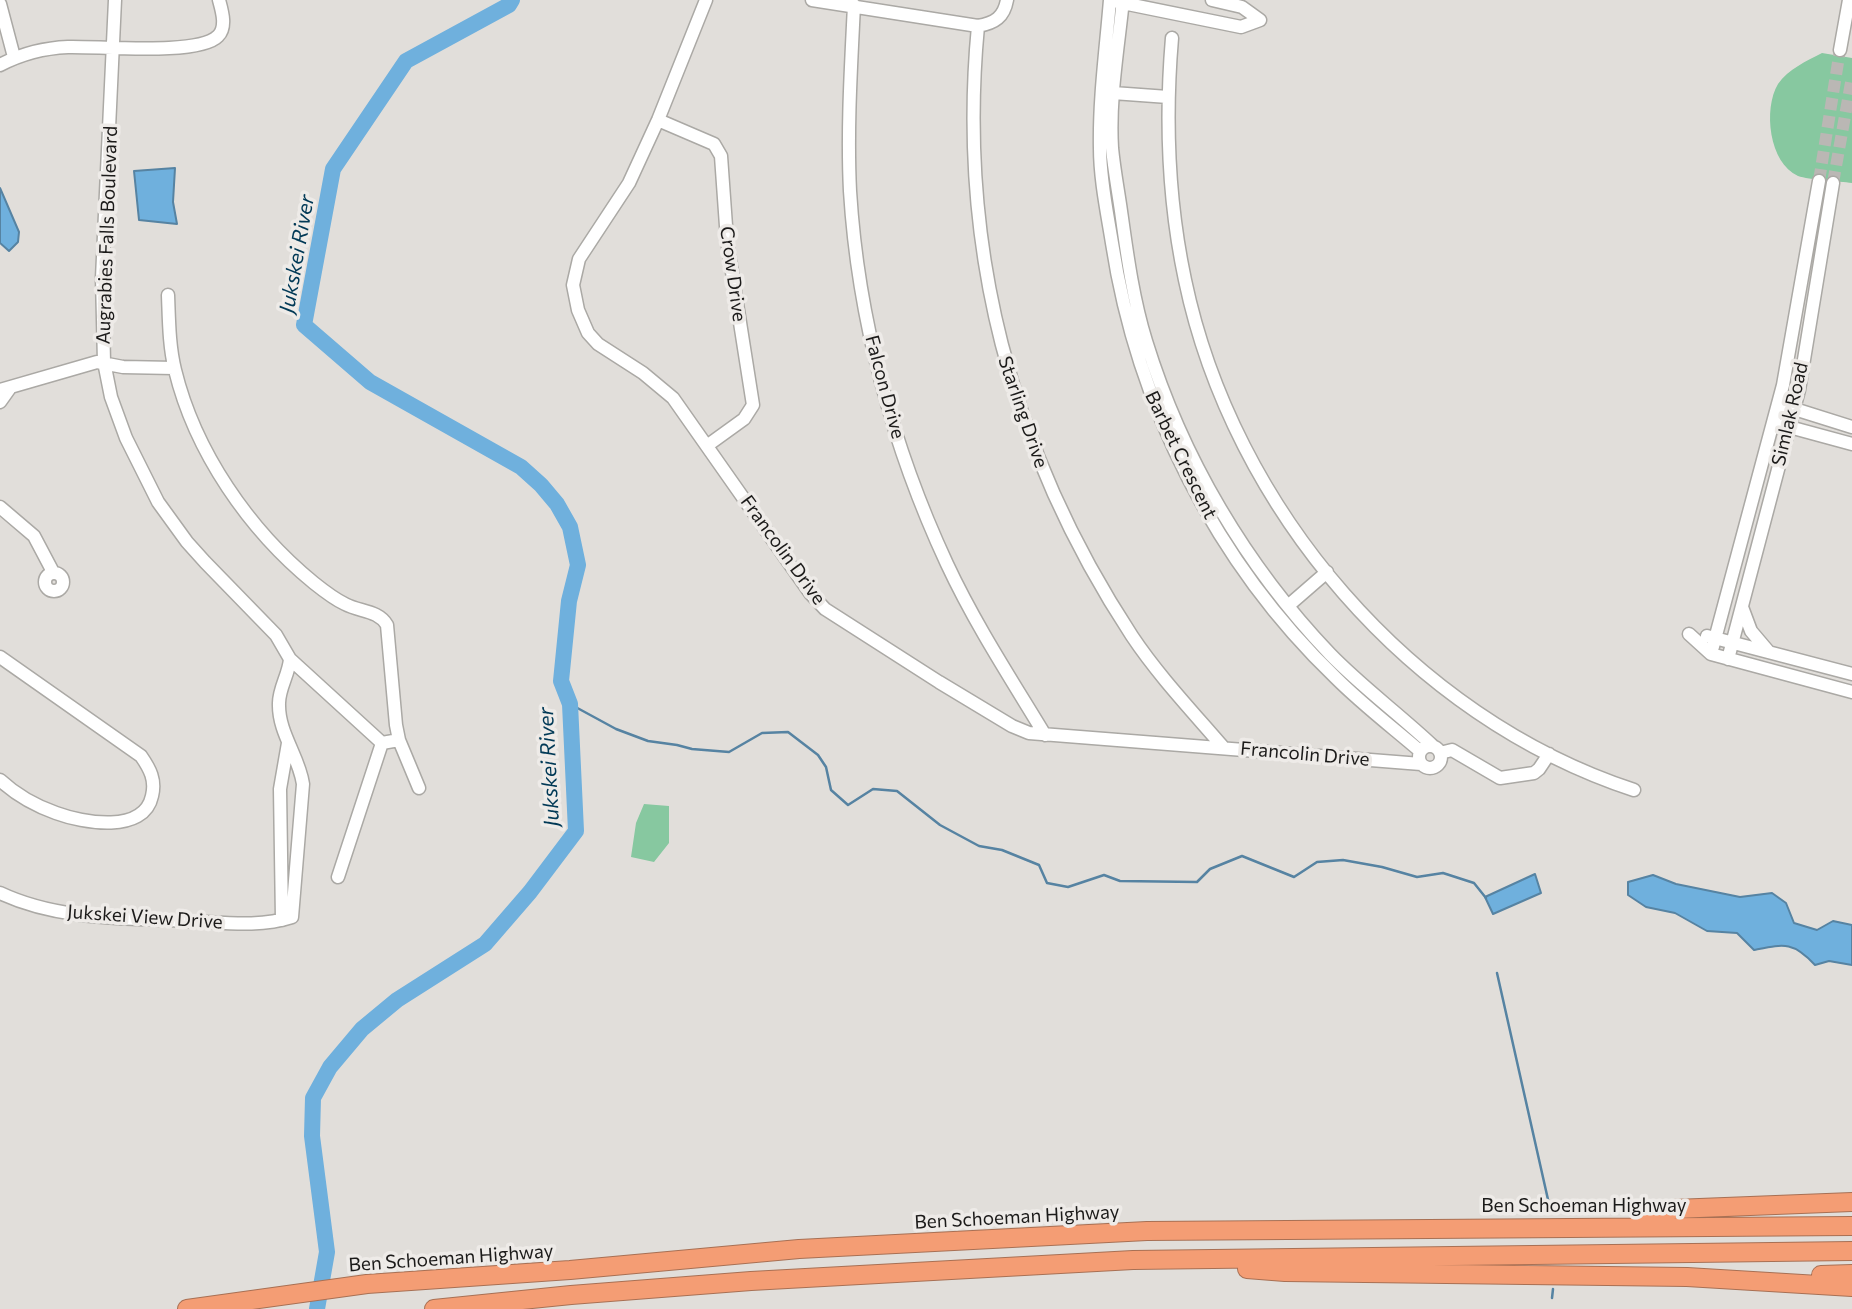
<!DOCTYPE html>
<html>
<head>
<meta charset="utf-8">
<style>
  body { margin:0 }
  canvas { display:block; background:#e1deda }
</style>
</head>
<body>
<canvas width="1852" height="1309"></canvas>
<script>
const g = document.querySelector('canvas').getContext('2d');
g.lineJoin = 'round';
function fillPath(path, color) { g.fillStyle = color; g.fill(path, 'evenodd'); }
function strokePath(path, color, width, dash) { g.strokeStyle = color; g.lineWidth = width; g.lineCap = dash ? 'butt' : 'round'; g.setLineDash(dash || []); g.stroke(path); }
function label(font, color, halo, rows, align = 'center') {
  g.font = font + ' Commissioner,sans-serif'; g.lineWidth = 7; g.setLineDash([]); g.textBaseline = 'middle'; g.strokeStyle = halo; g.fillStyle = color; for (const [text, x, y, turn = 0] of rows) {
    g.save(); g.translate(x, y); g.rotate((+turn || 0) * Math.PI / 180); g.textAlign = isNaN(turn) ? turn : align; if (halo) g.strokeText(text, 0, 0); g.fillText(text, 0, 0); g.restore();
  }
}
const green = new Path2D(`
  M 1822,53 L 1852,58 L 1852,183 C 1839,181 1809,180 1798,176 C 1769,163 1763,109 1778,84 C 1788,69 1807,61 1822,53 Z
  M 644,804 L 669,806 L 669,843 L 654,862 L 631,857 L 636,823 Z`);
const water = new Path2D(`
  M 175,168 L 173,202 L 177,224 L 139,220 L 134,171 Z
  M 0,188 L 19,232 L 18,242 L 9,251 L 0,243 Z
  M 1535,874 L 1541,893 L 1493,914 L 1485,897 Z
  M 1653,875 L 1676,884 L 1740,897 L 1772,893 L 1786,903 L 1794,923 L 1817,930 L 1833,921 L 1852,925 L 1852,965 L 1829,961 L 1815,965 C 1793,941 1784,944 1754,950 L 1737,933 L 1707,931 L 1675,913 L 1646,907 L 1628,895 L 1628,882 Z`);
const stream = new Path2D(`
  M 570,704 L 616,729 L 648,741 L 677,745 L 692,749 L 729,752 L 762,733 L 788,732 L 818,755 L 826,767 L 831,790 L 848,805 L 873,789 L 897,791 L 940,825 L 979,846 L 1002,850 L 1039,865 L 1047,883 L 1068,887 L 1104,875 L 1120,881 L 1197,882 L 1210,869 L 1242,856 L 1294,877 L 1317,862 L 1343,860 L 1382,867 L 1417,877 L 1443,873 L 1474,883 L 1486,898
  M 1497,973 L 1549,1204
  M 1552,1298 L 1553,1289`);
const river = new Path2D(`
  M 317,1309 L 327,1252 L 312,1136 L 313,1098 L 330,1067 L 362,1029 L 397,1000 L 485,944 L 530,892 L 576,831 L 570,704 L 561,681 L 569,601 L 578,565 L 570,527 L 557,504 L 541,485 L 521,467 L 370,382 L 304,325 L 333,169 L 406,61 L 509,5 L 512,0`);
const minorTunnel = new Path2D(`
  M 1819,181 L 1840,50
  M 1833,183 L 1852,77`);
const minor = new Path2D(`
  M 706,0 L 658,120 L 629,183 L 579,259 L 573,285 L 578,310 L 588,333 L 598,344 L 643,373 L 673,398 L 810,593 L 825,609 L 939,682 L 1012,726 L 1029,733 L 1421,764
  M 812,0 L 978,26 C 995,23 1004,17 1007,0
  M 1110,0 C 1106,49 1099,99 1100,148 C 1100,179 1107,212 1112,243 C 1137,406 1216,563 1336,678 C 1362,704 1392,727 1420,751
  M 1123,0 C 1118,49 1109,99 1112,148 C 1114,169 1118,190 1121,211 C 1127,254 1133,299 1146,341 C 1182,458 1246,566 1330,654 C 1362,687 1399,714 1433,746
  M 1118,2 L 1241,27 L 1260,20 L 1242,7 L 1212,0
  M 0,4 L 14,57
  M 854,5 C 851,67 847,129 850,191 C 858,320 893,448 947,564 C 975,624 1011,679 1045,735
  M 978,26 C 957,245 1011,452 1132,636 C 1158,675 1192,711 1223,747
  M 1172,38 C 1165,120 1168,200 1185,280 C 1233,509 1411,717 1634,790
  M 1840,50 L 1849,0
  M 0,65 C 21,54 44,48 68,47 C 98,46 199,56 218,36 C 227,27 222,11 219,0
  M 1113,93 L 1168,97
  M 658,120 L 714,144 L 721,156 L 727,240 L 753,405 L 744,419 L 708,445
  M 168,295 C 169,320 169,346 175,370 C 195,452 249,530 314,583 C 324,591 334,599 345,604 C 360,612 378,610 387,625 L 396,725 L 399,740 L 419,788
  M 0,390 L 97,362 L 123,367 L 174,368
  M 0,402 L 10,388
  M 1785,406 L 1852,427
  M 1782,425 L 1852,444
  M 0,507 L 34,536 L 53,572
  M45 582a9 9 0 1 1 18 0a9 9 0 1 1-18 0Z
  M 1289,605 L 1327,572
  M 1742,607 L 1751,631 L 1768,651
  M 1689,634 L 1711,654 L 1852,692
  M 1707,636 L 1852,674
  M 1711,654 L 1783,385 L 1819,181
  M 0,657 L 141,756 C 150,769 156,780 152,796 C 144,834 83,823 56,813 C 36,806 15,794 0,780
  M 290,659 L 382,743 L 399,740
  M 1728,659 L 1799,390 L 1833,183
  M1419 757a11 11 0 1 1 22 0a11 11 0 1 1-22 0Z
  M 1440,753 L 1452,750 L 1500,778 L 1534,773 L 1539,769 L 1549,754
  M 338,877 L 382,743
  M 0,893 C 57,920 123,918 185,921 C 221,922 258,928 292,917 L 303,784 C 299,756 278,733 279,703 C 279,688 289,674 290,659 L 276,635 L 205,562 L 187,542 L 158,502 L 126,438 L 111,397 L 104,362 L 102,278 L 115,0
  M 282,920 L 280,789 L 288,743`);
const highway = new Path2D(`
  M 1638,1224 L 1661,1213 L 1674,1209 L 1852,1202
  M 1247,1269 L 1285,1272 L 1687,1277 L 1852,1287
  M 1821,1275 L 1852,1274
  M 187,1309 L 367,1284 L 570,1270 L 799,1249 L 1147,1231 L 1852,1226
  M 434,1309 L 571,1295 L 751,1281 L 1133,1260 L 1852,1251`);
const streetNames = [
  ["Augrabies Falls Boulevard",107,235,-88],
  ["Crow Drive",733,274,82],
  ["Falcon Drive",885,387,75],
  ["Starling Drive",1023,412,71],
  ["Simlak Road",1790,414,-77],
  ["Barbet Crescent",1181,455,64],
  ["Francolin Drive",783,550,54],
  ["Francolin Drive",1305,754,5],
  ["Jukskei View Drive",145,917,4],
  ["Ben Schoeman Highway",1584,1206],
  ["Ben Schoeman Highway",1017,1217,-3],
  ["Ben Schoeman Highway",451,1258,-4]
];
const waterNames = [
  ["Jukskei River",297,254,-80],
  ["Jukskei River",549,767,-93]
];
fillPath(green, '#87c8a0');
fillPath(water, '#6fb0dd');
strokePath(water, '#5683a2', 2);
strokePath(stream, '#5683a2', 2.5);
strokePath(river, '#6fb0dd', 16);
strokePath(minorTunnel, '#bab7b4', 12, [12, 6]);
strokePath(minor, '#aba9a5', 15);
strokePath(highway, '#a87054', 20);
strokePath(minor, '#fff', 12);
strokePath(highway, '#f49d74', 18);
label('19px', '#1c1b1a', '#eeebe8', streetNames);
label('italic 21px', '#013956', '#eeebe8', waterNames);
</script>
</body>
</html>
